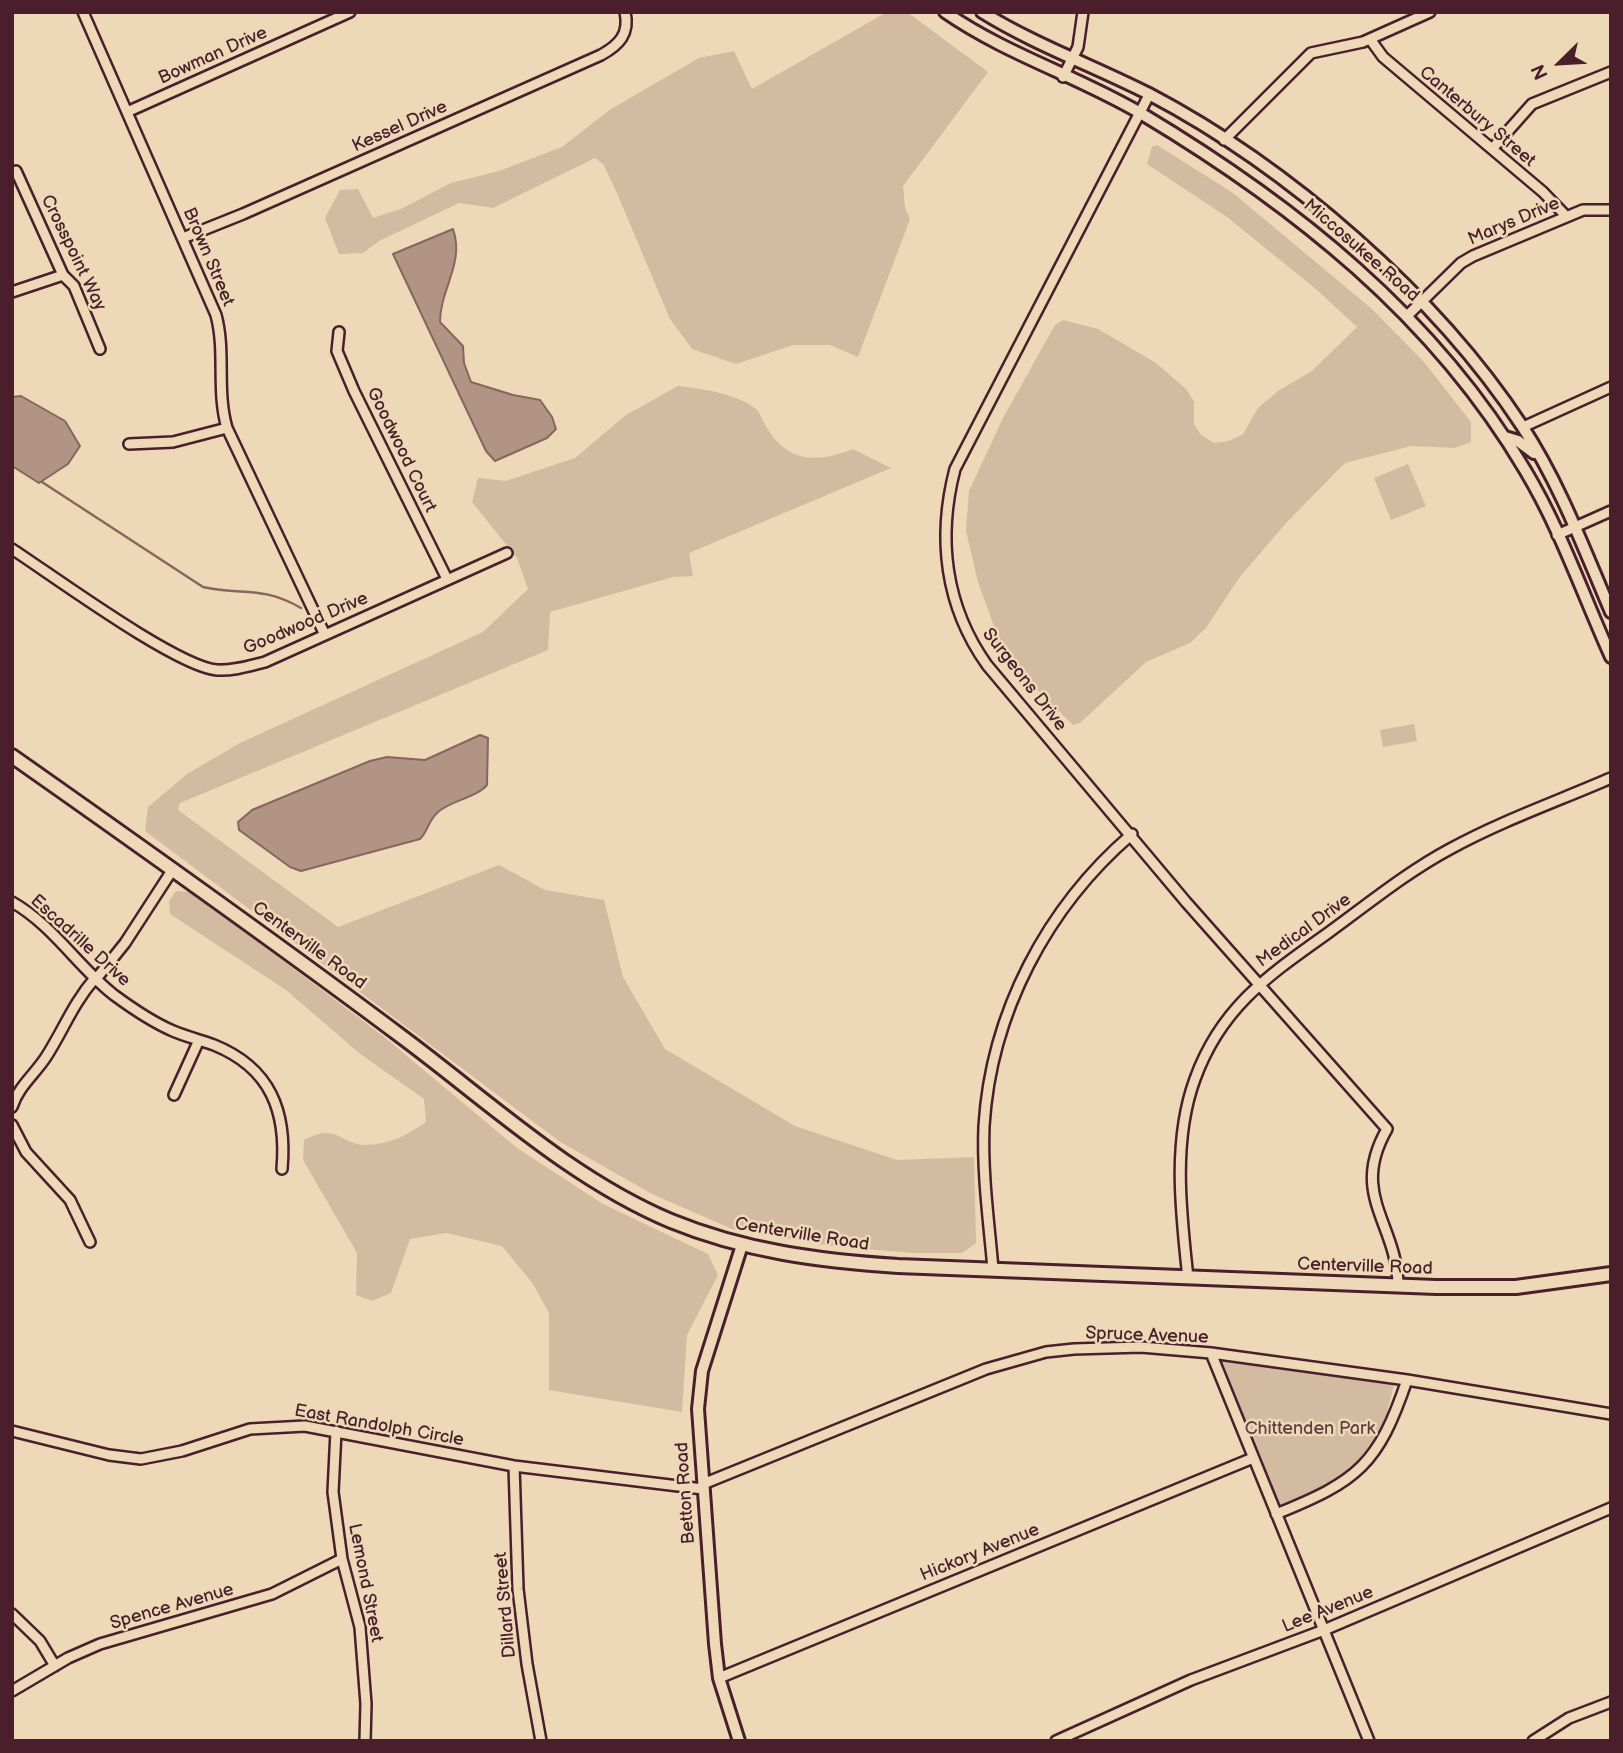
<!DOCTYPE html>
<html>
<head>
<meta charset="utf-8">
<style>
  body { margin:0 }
  #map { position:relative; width:1623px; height:1753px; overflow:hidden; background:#edd9b7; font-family:"Balsamiq Sans",sans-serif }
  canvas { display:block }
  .frame { position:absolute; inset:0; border:14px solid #4a1f2b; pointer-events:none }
  .north { position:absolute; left:1525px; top:28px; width:70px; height:70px; -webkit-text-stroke:5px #edd9b7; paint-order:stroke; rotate:246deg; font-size:19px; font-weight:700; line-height:28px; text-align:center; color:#4a1f2b }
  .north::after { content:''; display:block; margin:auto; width:24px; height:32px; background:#4a1f2b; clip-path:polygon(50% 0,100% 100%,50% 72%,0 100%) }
</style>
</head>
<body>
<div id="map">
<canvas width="1623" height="1753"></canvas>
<div class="frame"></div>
<div class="north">N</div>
</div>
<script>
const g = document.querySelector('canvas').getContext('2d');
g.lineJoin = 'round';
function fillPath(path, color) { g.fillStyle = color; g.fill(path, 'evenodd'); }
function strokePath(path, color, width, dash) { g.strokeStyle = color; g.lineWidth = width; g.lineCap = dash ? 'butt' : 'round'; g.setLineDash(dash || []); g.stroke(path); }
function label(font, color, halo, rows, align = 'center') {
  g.font = font + ' "Balsamiq Sans",sans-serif'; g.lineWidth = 5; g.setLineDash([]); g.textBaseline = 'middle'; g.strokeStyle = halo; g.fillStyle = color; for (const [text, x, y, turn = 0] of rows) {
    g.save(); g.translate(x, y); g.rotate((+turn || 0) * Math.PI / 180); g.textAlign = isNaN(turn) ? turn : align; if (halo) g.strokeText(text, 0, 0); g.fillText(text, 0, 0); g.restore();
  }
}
const green = new Path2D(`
  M 887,12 L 907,12 L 988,72 L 903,186 L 905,208 L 910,219 L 858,357 L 830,345 L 793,345 L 736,364 L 692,349 L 670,319 L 617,193 L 603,164 L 595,158 L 493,208 L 459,203 L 379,241 L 363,253 L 339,254 L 325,218 L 340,190 L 358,189 L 373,218 L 401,209 L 451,183 L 499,171 L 562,147 L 611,109 L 699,58 L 734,51 L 752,89 Z
  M 1157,145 L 1233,193 L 1372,309 L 1424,362 L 1471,422 L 1471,442 L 1455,448 L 1411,446 L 1345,463 L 1286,523 L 1239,578 L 1206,628 L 1190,643 L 1146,662 L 1080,723 L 1073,725 L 1029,682 L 1002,648 L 978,582 L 966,531 L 969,491 L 1003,418 L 1055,325 L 1063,320 L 1098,329 L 1156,363 L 1186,389 L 1194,402 L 1194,424 L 1201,435 L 1214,443 L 1229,441 L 1243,434 L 1258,408 L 1278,391 L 1312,371 L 1357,327 L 1317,290 L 1227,217 L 1147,164 L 1152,147 Z
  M 678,386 C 702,389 734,393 755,408 C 761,413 764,425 769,431 C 790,464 820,462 853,449 L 891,468 L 689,553 L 693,576 L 673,577 L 550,612 L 548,650 L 180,803 L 178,810 L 338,927 L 499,865 L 545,890 L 604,900 L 623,977 L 665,1049 L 795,1126 L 897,1160 L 974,1157 L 976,1243 L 962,1253 L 913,1253 L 831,1246 L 732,1229 L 652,1194 L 559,1141 L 145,831 L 148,807 L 187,774 L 240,743 L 483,632 L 528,589 L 517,558 L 472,502 L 478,478 L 506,481 L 575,458 L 626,415 Z
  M 1408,464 L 1426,506 L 1391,520 L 1374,478 Z
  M 1414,724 L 1417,741 L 1383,747 L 1380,730 Z
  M 176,891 L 192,892 L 383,1036 L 517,1148 L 603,1204 L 708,1254 L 718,1275 L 687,1335 L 682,1412 L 549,1390 L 549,1313 L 533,1284 L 502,1246 L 446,1233 L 410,1239 L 391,1293 L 372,1301 L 356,1295 L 357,1253 L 303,1160 L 304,1140 C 338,1122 339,1144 365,1145 C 388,1145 408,1135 426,1122 L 424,1099 L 359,1053 L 286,990 L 170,914 L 169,901 Z
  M 1220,1358 L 1394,1382 C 1381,1458 1346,1480 1279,1505 Z`);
const water = new Path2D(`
  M 453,229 C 465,263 440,289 440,322 L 463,346 L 464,363 L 471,382 L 513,395 L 540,400 L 552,417 L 556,429 L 547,438 L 495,461 L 486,451 L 393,254 Z
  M 21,396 L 65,421 L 80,446 L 68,464 L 39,483 L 12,466 L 12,397 Z
  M 480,735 L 488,738 L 487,785 C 476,798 452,800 438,812 C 428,821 428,831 420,839 L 301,871 L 290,867 L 239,830 L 238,822 L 252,810 L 370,761 L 387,757 L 425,760 Z`);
const stream = new Path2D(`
  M 42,482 L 203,587 C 243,596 261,585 301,608`);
const minor = new Path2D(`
  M 83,12 L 216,315 C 226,352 216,390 227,428 L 325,635
  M 1370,39 L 1383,57 L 1543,192 L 1566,216
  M 1063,77 L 1078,47 L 1083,12
  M 1149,95 L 955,469 C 937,538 945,606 987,665 L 1186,902 L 1387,1129 C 1349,1195 1397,1223 1398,1285
  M 127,112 L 350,12
  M 1224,140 L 1311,53 L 1363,42 L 1430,12
  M 1492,149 L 1532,104 L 1611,72
  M 16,171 L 63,275 L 74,286 L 100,349
  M 183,238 L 243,214 L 601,55 C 619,45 630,34 625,12
  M 12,292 L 63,275
  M 1408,315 L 1461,263 L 1473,256 L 1583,210 L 1611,210
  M 339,332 L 337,351 L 354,391 L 447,579
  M 1523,427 L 1611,387
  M 129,444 L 173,442 L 227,428
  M 1557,535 L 1611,511
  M 12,549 C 52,575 177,667 217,670 C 233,671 249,666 265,662 L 507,553
  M 12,902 C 53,925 78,967 114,995 C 133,1009 152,1022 173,1031 C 187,1037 201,1040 214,1045 C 271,1068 287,1112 282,1169
  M 96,979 L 125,943 L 173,869
  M 174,1095 L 199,1040
  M 12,1107 C 18,1087 35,1074 46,1057 C 64,1029 72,1005 95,978
  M 12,1125 L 26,1152 L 70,1200 L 90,1242
  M 993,1269 C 989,1222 982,1174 984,1126 C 991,1013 1047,907 1132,834
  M 1188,1278 C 1181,1213 1172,1141 1195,1079 C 1221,1007 1269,975 1328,933 C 1368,904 1407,872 1450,849 C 1501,821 1558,801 1611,778
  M 1211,1353 L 1369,1741
  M 12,1431 L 109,1455 L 141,1459 L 182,1451 L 250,1429 L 305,1426 L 514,1466 L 703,1489
  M 336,1431 L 333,1492 L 342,1559 L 360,1627 L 366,1704 L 365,1741
  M 514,1466 L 518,1589 L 527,1664 L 541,1741
  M 703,1484 L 986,1369 L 1046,1352 L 1074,1349 L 1141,1347 L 1211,1353 L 1407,1380 L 1611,1414
  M 1276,1514 C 1358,1481 1378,1465 1407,1380
  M 12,1614 L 40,1641 L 55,1666
  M 719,1678 L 1253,1458
  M 12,1691 L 68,1658 L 100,1644 L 272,1594 L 342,1559
  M 1056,1741 L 1191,1680 L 1324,1630 L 1611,1508
  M 1533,1741 L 1569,1718 L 1611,1702`);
const tertiary = new Path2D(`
  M 945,12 C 1007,55 1078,76 1142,114 C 1294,205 1434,316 1525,470 C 1560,528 1583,595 1611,657
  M 982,12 C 1035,45 1094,66 1149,94 C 1288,167 1436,295 1522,426 C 1560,484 1584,549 1611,612
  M 1505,437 L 1518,441 L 1534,453
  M 739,1741 L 719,1678 L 715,1644 L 698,1409 L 702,1371 L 742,1245`);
const secondary = new Path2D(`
  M 12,756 C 143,848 274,941 402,1037 C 488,1101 571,1179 671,1221 C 744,1251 820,1261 898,1266 L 1436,1287 L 1516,1287 L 1611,1274`);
const streetNames = [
  ["Bowman Drive",213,56,-24],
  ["Canterbury Street",1477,117,40],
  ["Kessel Drive",400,127,-24],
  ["Marys Drive",1514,222,-23],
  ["Miccosukee Road",1361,251,41],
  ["Crosspoint Way",73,253,64],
  ["Brown Street",208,257,67],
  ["Goodwood Court",401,450,64],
  ["Goodwood Drive",306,624,-23],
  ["Surgeons Drive",1024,680,52],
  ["Medical Drive",1304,931,-36],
  ["Escadrille Drive",80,941,42],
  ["Centerville Road",309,946,36],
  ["Centerville Road",802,1235,9],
  ["Centerville Road",1365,1267,2],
  ["Spruce Avenue",1147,1336,2],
  ["East Randolph Circle",379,1426,10],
  ["Betton Road",686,1493,-94],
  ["Hickory Avenue",980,1553,-22],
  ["Lemond Street",365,1583,79],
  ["Dillard Street",506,1605,-95],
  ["Spence Avenue",172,1607,-16],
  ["Lee Avenue",1328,1610,-22]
];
const parkNames = [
  ["Chittenden Park",1310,1429]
];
fillPath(green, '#d2bba0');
fillPath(water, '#b19483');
strokePath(water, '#886560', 2);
strokePath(stream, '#886560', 2.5);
strokePath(minor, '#4a1f2b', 14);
strokePath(tertiary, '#4a1f2b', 16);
strokePath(secondary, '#4a1f2b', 18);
strokePath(minor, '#edd9b7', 9);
strokePath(tertiary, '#edd9b7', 10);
strokePath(secondary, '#edd9b7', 12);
label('18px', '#4a1f2b', '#edd9b7', streetNames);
label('18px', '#653e42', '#edd9b7', parkNames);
</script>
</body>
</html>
